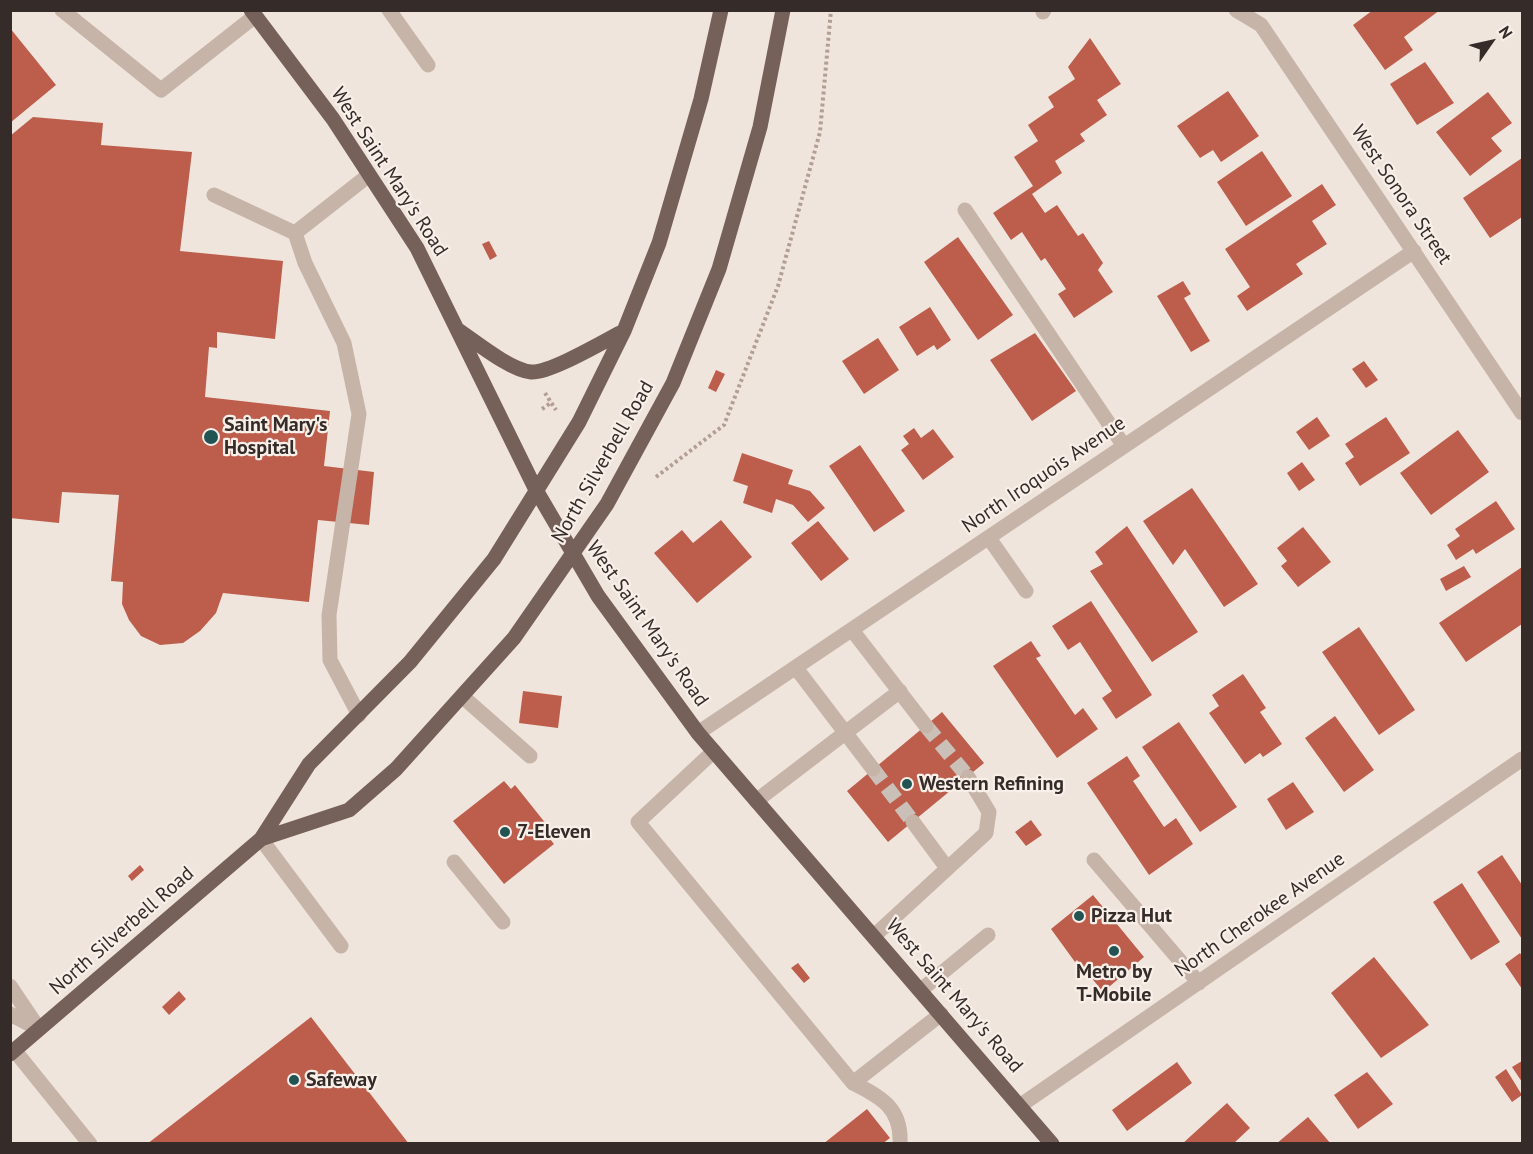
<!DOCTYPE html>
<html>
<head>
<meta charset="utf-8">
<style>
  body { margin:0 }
  #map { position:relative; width:1533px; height:1154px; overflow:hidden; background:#f0e5dc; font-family:"PT Sans",sans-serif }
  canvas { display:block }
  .frame { position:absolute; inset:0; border:12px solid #352b28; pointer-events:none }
  .north { position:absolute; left:1461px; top:12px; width:60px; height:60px; -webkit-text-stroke:4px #f8efe8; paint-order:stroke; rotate:56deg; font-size:16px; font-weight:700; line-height:24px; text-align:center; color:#352b28 }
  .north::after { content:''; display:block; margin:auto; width:21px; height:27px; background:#352b28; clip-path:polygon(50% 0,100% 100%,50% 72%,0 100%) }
</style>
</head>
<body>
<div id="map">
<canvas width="1533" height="1154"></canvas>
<div class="frame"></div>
<div class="north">N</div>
</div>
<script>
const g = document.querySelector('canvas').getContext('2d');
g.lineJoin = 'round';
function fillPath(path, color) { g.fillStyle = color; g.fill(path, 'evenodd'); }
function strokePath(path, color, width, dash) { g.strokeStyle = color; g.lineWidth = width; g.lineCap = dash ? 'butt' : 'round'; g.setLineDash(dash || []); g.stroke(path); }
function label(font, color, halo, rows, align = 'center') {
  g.font = font + ' "PT Sans",sans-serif'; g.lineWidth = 4.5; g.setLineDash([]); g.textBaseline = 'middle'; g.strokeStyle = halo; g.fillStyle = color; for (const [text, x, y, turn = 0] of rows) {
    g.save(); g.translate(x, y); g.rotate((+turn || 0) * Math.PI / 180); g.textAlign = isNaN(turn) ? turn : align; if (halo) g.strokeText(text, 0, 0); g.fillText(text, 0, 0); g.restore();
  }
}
const building = new Path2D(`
  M 1373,10 L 1440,10 L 1404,37 L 1413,50 L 1385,70 L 1353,25 Z
  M 10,28 L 56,85 L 10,123 Z
  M 1090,38 L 1121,84 L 1097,100 L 1107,115 L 1080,134 L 1085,141 L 1055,161 L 1062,173 L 1032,194 L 1045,213 L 1057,205 L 1078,236 L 1083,233 L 1103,263 L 1098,270 L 1113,292 L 1074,318 L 1058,294 L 1066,289 L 1045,258 L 1041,261 L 1022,232 L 1011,240 L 993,213 L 1033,186 L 1014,157 L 1038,141 L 1028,125 L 1054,107 L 1048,97 L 1075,79 L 1068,67 Z
  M 1425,62 L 1454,103 L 1417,125 L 1390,84 Z
  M 1228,91 L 1259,136 L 1221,162 L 1213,150 L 1200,158 L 1177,126 Z
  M 1488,92 L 1512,123 L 1491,138 L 1502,151 L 1470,176 L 1436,132 Z
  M 33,117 L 103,123 L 101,145 L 192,152 L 180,251 L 283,261 L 275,339 L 217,332 L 217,348 L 209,347 L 205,397 L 330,411 L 324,466 L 374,472 L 369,525 L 318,520 L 309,602 L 223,593 L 216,613 L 200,631 L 183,643 L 160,645 L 141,636 L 129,620 L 122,604 L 123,582 L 111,581 L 119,495 L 62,492 L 59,523 L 10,518 L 10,136 Z
  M 1262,151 L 1292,196 L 1246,226 L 1217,182 Z
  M 1522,158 L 1522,217 L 1490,238 L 1463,198 Z
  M 1322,184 L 1336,205 L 1312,221 L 1327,244 L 1296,264 L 1303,274 L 1247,311 L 1237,296 L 1250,287 L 1225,249 Z
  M 958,237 L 1013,315 L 978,340 L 924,262 Z
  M 489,241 L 497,256 L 490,260 L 482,244 Z
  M 1183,281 L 1191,294 L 1184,298 L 1210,341 L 1191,352 L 1157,296 Z
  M 930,307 L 951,340 L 937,350 L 934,345 L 917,356 L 899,327 Z
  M 1035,333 L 1076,391 L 1032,421 L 990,360 Z
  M 878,338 L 899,370 L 864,394 L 842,361 Z
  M 1364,361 L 1378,380 L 1366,388 L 1352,369 Z
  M 716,370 L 725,374 L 716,392 L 708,388 Z
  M 1317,417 L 1330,436 L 1309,450 L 1296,432 Z
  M 1386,417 L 1410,453 L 1360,486 L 1345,463 L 1354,457 L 1345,444 Z
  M 914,428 L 921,438 L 933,429 L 954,457 L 923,480 L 901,450 L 909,444 L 903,436 Z
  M 1458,430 L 1489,472 L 1431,515 L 1400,473 Z
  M 860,445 L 905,511 L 874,532 L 829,466 Z
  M 742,453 L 793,470 L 788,484 L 810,491 L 825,508 L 808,522 L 793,505 L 776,499 L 772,513 L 743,503 L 748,486 L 733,481 Z
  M 1302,462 L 1315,480 L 1299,491 L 1287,473 Z
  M 1192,488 L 1258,584 L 1224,607 L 1185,549 L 1173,565 L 1143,521 Z
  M 1496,501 L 1515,529 L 1476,554 L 1473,549 L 1456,560 L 1447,545 L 1460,536 L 1455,529 Z
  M 721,520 L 752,557 L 697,603 L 654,553 L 682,530 L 693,543 Z
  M 818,521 L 849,559 L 821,581 L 791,543 Z
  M 1127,526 L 1198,632 L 1152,662 L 1090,571 L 1103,564 L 1095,552 Z
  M 1303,527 L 1331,562 L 1298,587 L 1281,566 L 1287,561 L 1277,548 Z
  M 1464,566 L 1471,577 L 1446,591 L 1440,579 Z
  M 1522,567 L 1522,624 L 1466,662 L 1439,623 Z
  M 1091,601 L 1152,695 L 1116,719 L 1102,698 L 1112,691 L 1080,642 L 1068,650 L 1052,626 Z
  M 1359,627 L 1415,710 L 1379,735 L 1322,652 Z
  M 1031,641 L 1041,656 L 1036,658 L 1075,715 L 1083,708 L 1098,729 L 1057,758 L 993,666 Z
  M 1243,674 L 1266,708 L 1260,712 L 1282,744 L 1263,757 L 1260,753 L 1245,764 L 1209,713 L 1219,706 L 1212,695 Z
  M 523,691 L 562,696 L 558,728 L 519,723 Z
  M 942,712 L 984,763 L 888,842 L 847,791 Z
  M 1335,716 L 1374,770 L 1344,792 L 1305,738 Z
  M 1179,722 L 1237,807 L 1200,832 L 1142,747 Z
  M 1127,756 L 1140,776 L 1133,781 L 1164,827 L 1176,818 L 1193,844 L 1149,875 L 1087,783 Z
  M 504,781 L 511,789 L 515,785 L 551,830 L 546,834 L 554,844 L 504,884 L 453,821 Z
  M 1293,782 L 1314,812 L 1286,830 L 1267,799 Z
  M 1031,820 L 1042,835 L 1026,846 L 1015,832 Z
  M 1502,855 L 1522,885 L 1522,939 L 1477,872 Z
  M 140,865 L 144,870 L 132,881 L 128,876 Z
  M 1462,883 L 1500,942 L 1471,960 L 1433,902 Z
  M 1093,895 L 1144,957 L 1103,992 L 1077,960 L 1075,962 L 1051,929 Z
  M 1520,953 L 1522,956 L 1522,989 L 1505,964 Z
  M 1374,957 L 1429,1025 L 1381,1058 L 1331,993 Z
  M 798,963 L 810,978 L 804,983 L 791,968 Z
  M 179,991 L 186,999 L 169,1015 L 162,1007 Z
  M 311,1017 L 409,1144 L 147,1144 Z
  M 1522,1061 L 1522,1082 L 1512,1067 Z
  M 1177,1062 L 1192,1083 L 1127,1131 L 1112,1110 Z
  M 1506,1069 L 1522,1095 L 1512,1102 L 1495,1077 Z
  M 1367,1072 L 1393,1104 L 1358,1129 L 1334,1095 Z
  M 1227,1103 L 1250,1128 L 1233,1144 L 1182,1144 Z
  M 867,1109 L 890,1138 L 882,1144 L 823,1144 Z
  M 1308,1117 L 1331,1144 L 1276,1144 Z`);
const minorTunnel = new Path2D(`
  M 926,726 L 968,777
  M 873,769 L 913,822`);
const path = new Path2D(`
  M 545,393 L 556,410
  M 542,409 L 552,402
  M 656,477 L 724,425 L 778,286 L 820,132 L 831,10`);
const minor = new Path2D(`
  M 62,10 L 161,90 L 255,16
  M 389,10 L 428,65
  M 1236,10 L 1261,25 L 1522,413
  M 1043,12 L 1044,10
  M 214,195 L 295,233
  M 965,210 L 1124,446
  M 989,538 L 1026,591
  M 852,630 L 926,726
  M 796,668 L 873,769
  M 463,697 L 530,756
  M 359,715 L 330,660 L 329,615 L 359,414 L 344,343 L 305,263 L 295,233 L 369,175
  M 698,733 L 1414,251
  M 714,751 L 638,822 L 853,1083 C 881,1097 902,1108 900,1144
  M 756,801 L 900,691
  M 913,822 L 947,868
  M 261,839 L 341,946
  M 1094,860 L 1199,983
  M 454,862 L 503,922
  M 874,936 L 986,833 L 989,812 L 968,777
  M 10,986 L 39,1029 L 10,1014
  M 921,990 L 988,935
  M 15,1051 L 90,1144
  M 853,1083 L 941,1014
  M 1021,1105 L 1522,759`);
const major = new Path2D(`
  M 251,10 L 333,119 L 417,248 L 536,490 L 598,596 L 698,733 L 1052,1144
  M 458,330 C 476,342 510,370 531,372 C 551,373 604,341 624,331
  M 261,839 L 349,810 L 396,769 L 514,638 L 607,504 L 673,383 L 719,269 L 760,127 L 783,10
  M 10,1054 L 261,839 L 309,764 L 410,662 L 494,559 L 579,422 L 624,331 L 659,243 L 701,99 L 721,10`);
const markers = [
  [211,437,8,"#215452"],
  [907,784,6,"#215452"],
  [505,832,6,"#215452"],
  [1079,916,6,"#215452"],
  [1114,951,6,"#215452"],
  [294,1080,6,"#215452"]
];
const streetNames = [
  ["West Saint Mary's Road",389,172,57],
  ["West Sonora Street",1401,195,56],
  ["North Silverbell Road",603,462,-60],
  ["North Iroquois Avenue",1044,475,-34],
  ["West Saint Mary's Road",647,624,55],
  ["North Cherokee Avenue",1260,915,-35],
  ["North Silverbell Road",122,931,-41],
  ["West Saint Mary's Road",954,996,49]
];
const poiNames = [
  ["Saint Mary's",224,425],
  ["Hospital",224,448],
  ["Western Refining",919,784],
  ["7-Eleven",517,832],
  ["Pizza Hut",1091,916],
  ["Metro by",1114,972,"center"],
  ["T-Mobile",1114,995,"center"],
  ["Safeway",306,1080]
];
fillPath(building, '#bd5e4d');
strokePath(minorTunnel, '#cbc0b8', 15, [15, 8]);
strokePath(path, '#b39e93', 4, [3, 3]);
strokePath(minor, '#c7b4a9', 15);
strokePath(major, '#76615a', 15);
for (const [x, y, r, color] of markers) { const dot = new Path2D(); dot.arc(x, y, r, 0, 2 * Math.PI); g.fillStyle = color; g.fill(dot); strokePath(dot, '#f8efe8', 2); }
label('20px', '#352b28', '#f8efe8', streetNames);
label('bold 20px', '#352b28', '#f8efe8', poiNames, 'left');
</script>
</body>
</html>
